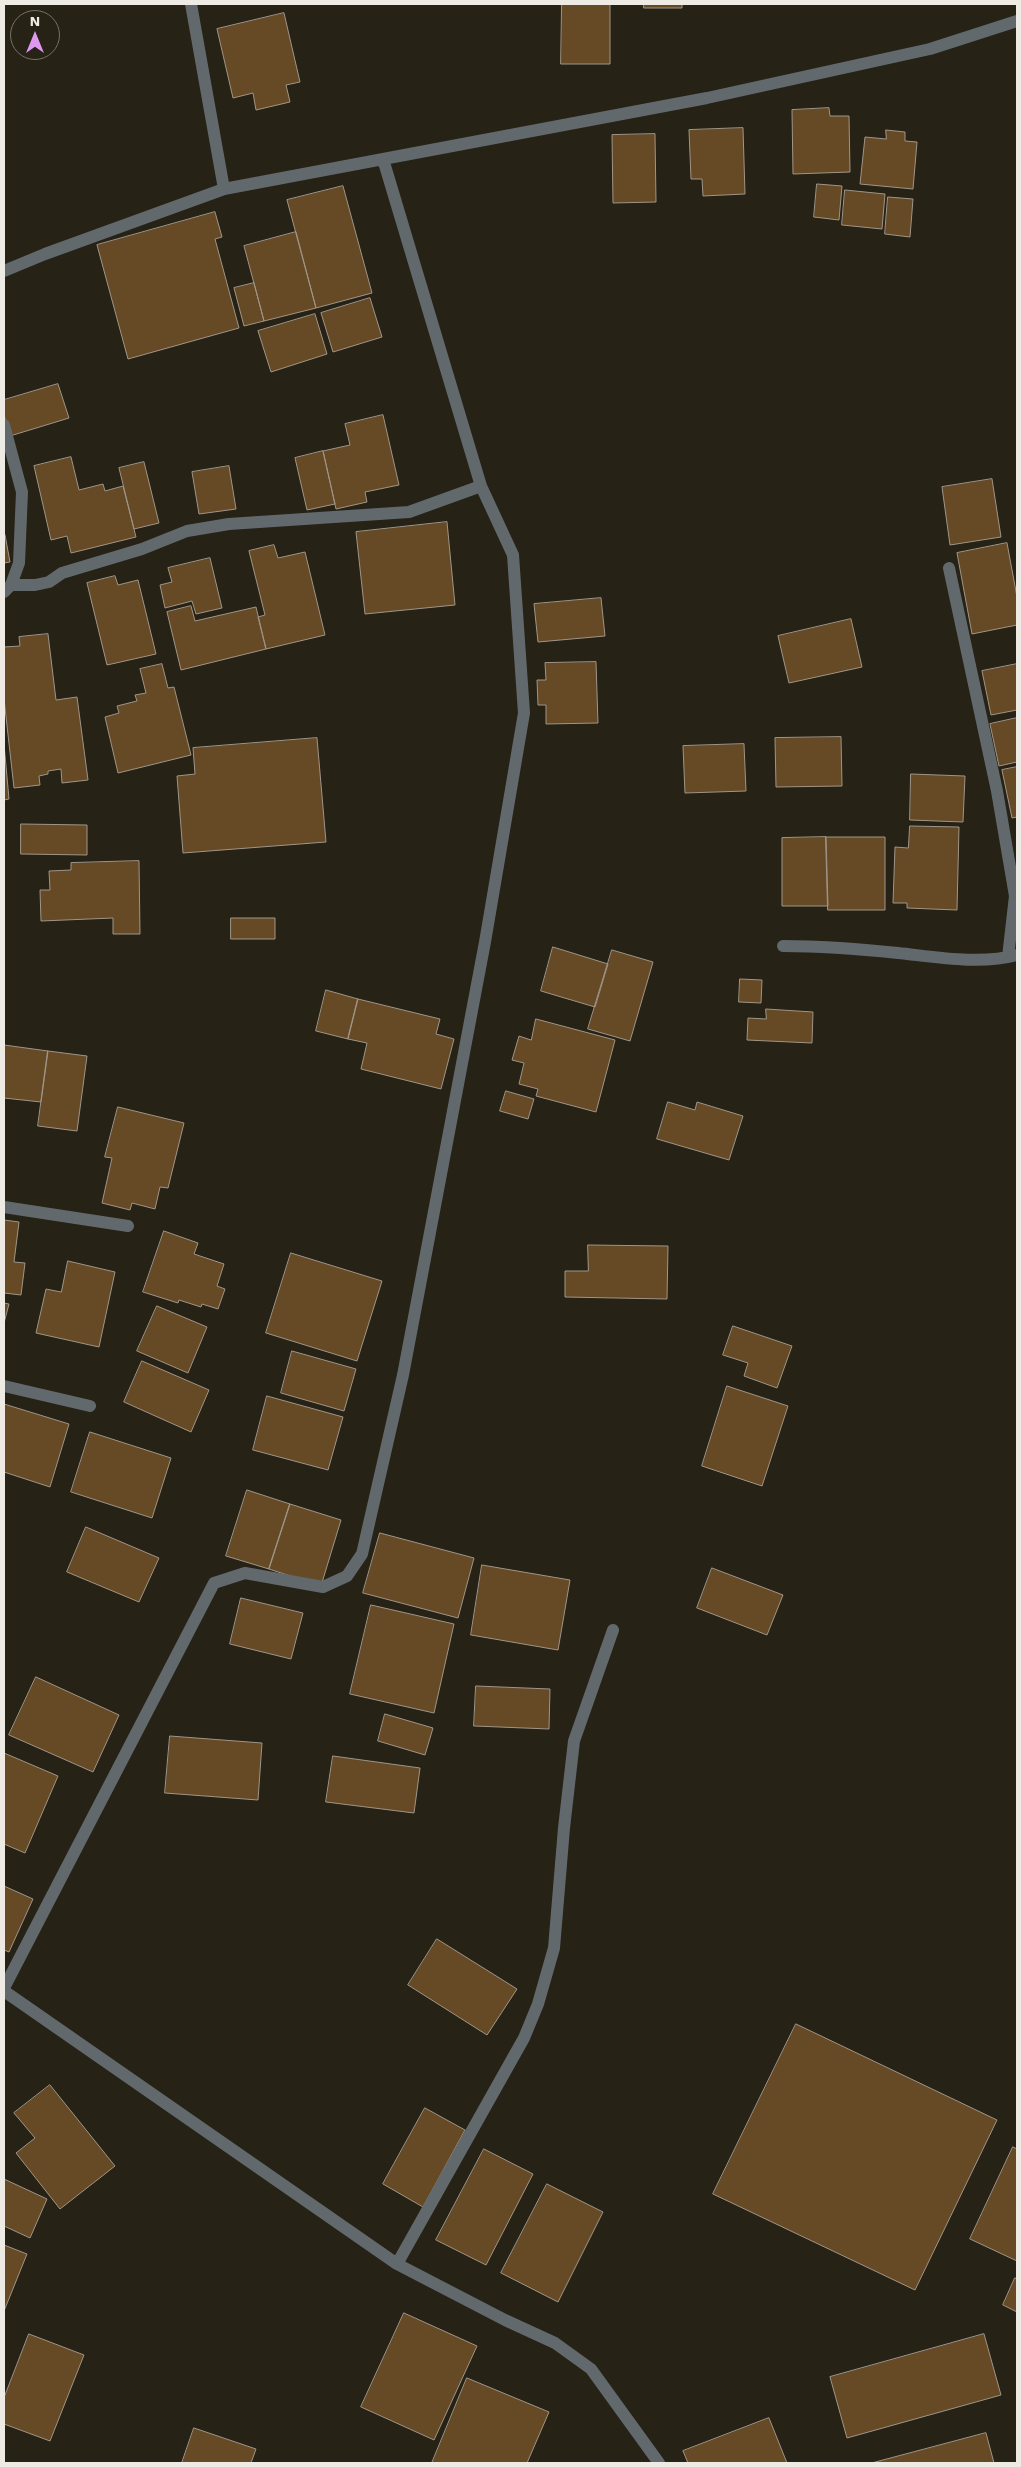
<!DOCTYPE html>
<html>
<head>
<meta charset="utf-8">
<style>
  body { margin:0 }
  #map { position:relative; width:1021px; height:2467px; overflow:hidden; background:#262216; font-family:"Work Sans",sans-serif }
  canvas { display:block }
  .frame { position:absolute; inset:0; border:5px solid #edebe3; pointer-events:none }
  .north { position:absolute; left:10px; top:10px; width:50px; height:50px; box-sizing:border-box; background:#262216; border:1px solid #767268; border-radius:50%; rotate:0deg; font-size:14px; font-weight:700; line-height:20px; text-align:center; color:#edebe3 }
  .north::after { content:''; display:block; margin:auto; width:18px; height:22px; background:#de98f2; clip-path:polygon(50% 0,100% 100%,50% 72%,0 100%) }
</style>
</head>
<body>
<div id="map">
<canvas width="1021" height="2467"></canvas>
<div class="frame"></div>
<div class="north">N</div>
</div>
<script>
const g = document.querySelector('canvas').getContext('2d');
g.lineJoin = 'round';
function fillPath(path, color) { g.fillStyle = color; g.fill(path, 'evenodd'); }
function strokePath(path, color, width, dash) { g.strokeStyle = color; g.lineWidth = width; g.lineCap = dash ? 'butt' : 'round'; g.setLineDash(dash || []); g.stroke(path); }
const building = new Path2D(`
  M 562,4 L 610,4 L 610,64 L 561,64 Z
  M 644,4 L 682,4 L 682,8 L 644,8 Z
  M 284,13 L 300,82 L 286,85 L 290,102 L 256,110 L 253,93 L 233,98 L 217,29 Z
  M 829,108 L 830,116 L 849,116 L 850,172 L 793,174 L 792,110 Z
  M 743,128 L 745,194 L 703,196 L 702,179 L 691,179 L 689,130 Z
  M 886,130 L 905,132 L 905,141 L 917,142 L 913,189 L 860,184 L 865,137 L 886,139 Z
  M 655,134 L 656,202 L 613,203 L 612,135 Z
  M 817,184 L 842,186 L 839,220 L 814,217 Z
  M 343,186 L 372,293 L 316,308 L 287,200 Z
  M 845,190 L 885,194 L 882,229 L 842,225 Z
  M 888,197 L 913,199 L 910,237 L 885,234 Z
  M 215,212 L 222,237 L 215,239 L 239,328 L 128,359 L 97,245 Z
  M 296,232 L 316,308 L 264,321 L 244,246 Z
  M 254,283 L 264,321 L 244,326 L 234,288 Z
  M 370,298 L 382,337 L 333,352 L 321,313 Z
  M 315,314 L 327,354 L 271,372 L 258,331 Z
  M 58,384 L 69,418 L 10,436 L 4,415 L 4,400 Z
  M 383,415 L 399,485 L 365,492 L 367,502 L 336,509 L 323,451 L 350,445 L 345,424 Z
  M 323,451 L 335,504 L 307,510 L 295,458 Z
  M 71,457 L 79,490 L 103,484 L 105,491 L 123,486 L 136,537 L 71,553 L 67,536 L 51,540 L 34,466 Z
  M 144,462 L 159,523 L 134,529 L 119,468 Z
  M 229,466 L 236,509 L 199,514 L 192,472 Z
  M 992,479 L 1001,537 L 950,545 L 942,487 Z
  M 447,522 L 455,605 L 365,614 L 356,532 Z
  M 5,535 L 10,562 L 4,563 L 4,536 Z
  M 1007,543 L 1017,597 L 1017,625 L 972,634 L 957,553 Z
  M 274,545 L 278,558 L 305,552 L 325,635 L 266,649 L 258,617 L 265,615 L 249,551 Z
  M 210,558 L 222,608 L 196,614 L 192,601 L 165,608 L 160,585 L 172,582 L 168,568 Z
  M 115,576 L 118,585 L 138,580 L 156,654 L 107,665 L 87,583 Z
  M 601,598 L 605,636 L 538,642 L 534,604 Z
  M 191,606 L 195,621 L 256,607 L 266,649 L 181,670 L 167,612 Z
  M 851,619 L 862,667 L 789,683 L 778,636 Z
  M 48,634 L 56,700 L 77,697 L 88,780 L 62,783 L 61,769 L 48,771 L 48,774 L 39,776 L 40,785 L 14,788 L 4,699 L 4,647 L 20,646 L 19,637 Z
  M 596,662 L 598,723 L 546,724 L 546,705 L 538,705 L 537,680 L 546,680 L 545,663 Z
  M 162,664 L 168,688 L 174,687 L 191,755 L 118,773 L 105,717 L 119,713 L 117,706 L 137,701 L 135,695 L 146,693 L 140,669 Z
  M 1017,664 L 1017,710 L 991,715 L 982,671 Z
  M 1017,718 L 1017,762 L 999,766 L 990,724 Z
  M 841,737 L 842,786 L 776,787 L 775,738 Z
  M 317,738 L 326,842 L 183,853 L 177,776 L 195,774 L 193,748 Z
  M 4,744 L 9,799 L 4,800 Z
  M 744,744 L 746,791 L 685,793 L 683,746 Z
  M 1017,767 L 1017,817 L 1012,818 L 1002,770 Z
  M 911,774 L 965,776 L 963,822 L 910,820 Z
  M 21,824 L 87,825 L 87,855 L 21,854 Z
  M 910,826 L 959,827 L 957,910 L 907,908 L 907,903 L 893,903 L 895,847 L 908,848 Z
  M 826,837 L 828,906 L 782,906 L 782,838 Z
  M 826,837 L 885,837 L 885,910 L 828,910 Z
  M 139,861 L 140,934 L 113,934 L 113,918 L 41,921 L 40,890 L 50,890 L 49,871 L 71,870 L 71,863 Z
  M 231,918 L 275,918 L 275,939 L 231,939 Z
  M 553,947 L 608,964 L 595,1007 L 541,991 Z
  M 612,950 L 653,962 L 630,1041 L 588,1029 Z
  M 740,979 L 762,980 L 761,1003 L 739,1002 Z
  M 326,990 L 358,999 L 348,1039 L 316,1031 Z
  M 358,999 L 440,1019 L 436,1034 L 454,1039 L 441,1089 L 361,1069 L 367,1043 L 348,1039 Z
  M 766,1009 L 813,1012 L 812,1043 L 747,1040 L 748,1018 L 766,1019 Z
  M 536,1019 L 615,1040 L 596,1112 L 536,1096 L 538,1089 L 519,1084 L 524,1063 L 512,1060 L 519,1036 L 531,1040 Z
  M 4,1045 L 48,1051 L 41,1102 L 4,1098 Z
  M 48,1051 L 87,1056 L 77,1131 L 38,1126 Z
  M 506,1091 L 534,1099 L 528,1119 L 500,1111 Z
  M 668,1102 L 695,1110 L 697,1102 L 743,1116 L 729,1160 L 657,1139 Z
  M 118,1107 L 184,1123 L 168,1188 L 160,1187 L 155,1209 L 132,1203 L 130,1210 L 102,1203 L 112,1158 L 105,1157 Z
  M 4,1220 L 19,1222 L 14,1262 L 25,1263 L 21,1295 L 4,1293 Z
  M 164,1231 L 198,1243 L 194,1254 L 224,1264 L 217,1286 L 225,1289 L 218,1309 L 202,1304 L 201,1307 L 179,1300 L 178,1303 L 143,1292 Z
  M 588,1245 L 668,1246 L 667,1299 L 565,1297 L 565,1271 L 588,1271 Z
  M 291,1253 L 382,1281 L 357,1361 L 266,1333 Z
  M 68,1261 L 115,1272 L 99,1347 L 36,1333 L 46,1289 L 61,1292 Z
  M 4,1303 L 9,1304 L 4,1323 Z
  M 157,1306 L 207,1327 L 188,1373 L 137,1351 Z
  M 733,1326 L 792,1346 L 777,1388 L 744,1376 L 748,1363 L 723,1355 Z
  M 292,1351 L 356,1369 L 344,1411 L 281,1393 Z
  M 142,1361 L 209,1390 L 191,1432 L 124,1402 Z
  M 727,1386 L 788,1406 L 762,1486 L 702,1466 Z
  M 267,1396 L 343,1417 L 328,1470 L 253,1450 Z
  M 4,1404 L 69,1424 L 50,1487 L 4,1472 Z
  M 90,1432 L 171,1458 L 152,1518 L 71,1492 Z
  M 247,1490 L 290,1504 L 269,1569 L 226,1556 Z
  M 290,1504 L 341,1520 L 321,1586 L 269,1569 Z
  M 86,1527 L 159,1558 L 139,1602 L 67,1572 Z
  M 380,1533 L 474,1558 L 458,1618 L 363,1593 Z
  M 482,1565 L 570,1580 L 558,1650 L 471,1635 Z
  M 712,1568 L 783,1595 L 767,1635 L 697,1608 Z
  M 241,1598 L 303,1613 L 291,1659 L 230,1644 Z
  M 371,1605 L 454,1624 L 434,1713 L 350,1694 Z
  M 36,1677 L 119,1715 L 93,1772 L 9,1735 Z
  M 476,1686 L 550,1689 L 549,1729 L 474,1726 Z
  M 385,1714 L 433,1728 L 425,1755 L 378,1741 Z
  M 170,1736 L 262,1743 L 258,1800 L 165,1793 Z
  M 4,1753 L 58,1776 L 25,1853 L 4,1844 Z
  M 333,1756 L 420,1768 L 414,1813 L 326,1802 Z
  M 4,1886 L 33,1899 L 9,1952 L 4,1950 Z
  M 437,1939 L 517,1989 L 487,2035 L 408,1985 Z
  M 796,2024 L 997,2120 L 915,2290 L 713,2194 Z
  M 50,2085 L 115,2166 L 60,2209 L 16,2153 L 35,2138 L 14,2113 Z
  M 425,2108 L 465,2130 L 423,2207 L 383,2184 Z
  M 1013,2147 L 1017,2149 L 1017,2261 L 970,2239 Z
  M 484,2149 L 533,2174 L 486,2265 L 436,2240 Z
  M 4,2179 L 47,2199 L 30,2238 L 4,2226 Z
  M 547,2184 L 603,2212 L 558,2302 L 501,2273 Z
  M 4,2245 L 27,2254 L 4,2311 Z
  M 1015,2278 L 1017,2279 L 1017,2312 L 1003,2305 Z
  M 404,2313 L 477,2346 L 434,2440 L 361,2407 Z
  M 29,2334 L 84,2355 L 50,2441 L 4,2424 L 4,2398 Z
  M 984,2334 L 1001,2395 L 847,2438 L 830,2377 Z
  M 467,2378 L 549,2412 L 527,2463 L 432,2463 Z
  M 769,2418 L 787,2463 L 688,2463 L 683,2451 Z
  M 194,2428 L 256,2449 L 251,2463 L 182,2463 Z
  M 986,2433 L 994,2463 L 872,2463 Z`);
const minor = new Path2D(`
  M 191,4 L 224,189
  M 4,271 L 45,254 L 224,189 L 707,98 L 930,49 L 1017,21
  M 4,425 L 22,492 L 19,563 L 11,585 L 4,592
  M 949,568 L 997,791 L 1015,896 L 1008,957
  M 11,585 L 35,585 L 49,582 L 62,573 L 142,549 L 187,531 L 229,524 L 409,512 L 481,486
  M 783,946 C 822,946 860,949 898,953 C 936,957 980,965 1017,955
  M 4,1207 L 128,1226
  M 4,1386 L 90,1406
  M 4,1988 L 214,1583 L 245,1573 L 323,1587 L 347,1576 L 362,1554 L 403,1375 L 485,942 L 524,713 L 513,555 L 481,486 L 383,159
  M 4,1991 L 397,2264 L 505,2320 L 555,2343 L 591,2369 L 659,2463
  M 397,2264 L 524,2038 L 538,2004 L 554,1948 L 564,1828 L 574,1741 L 613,1630`);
fillPath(building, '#664a26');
strokePath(building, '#a09588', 1);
strokePath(minor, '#62696d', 12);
</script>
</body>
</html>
